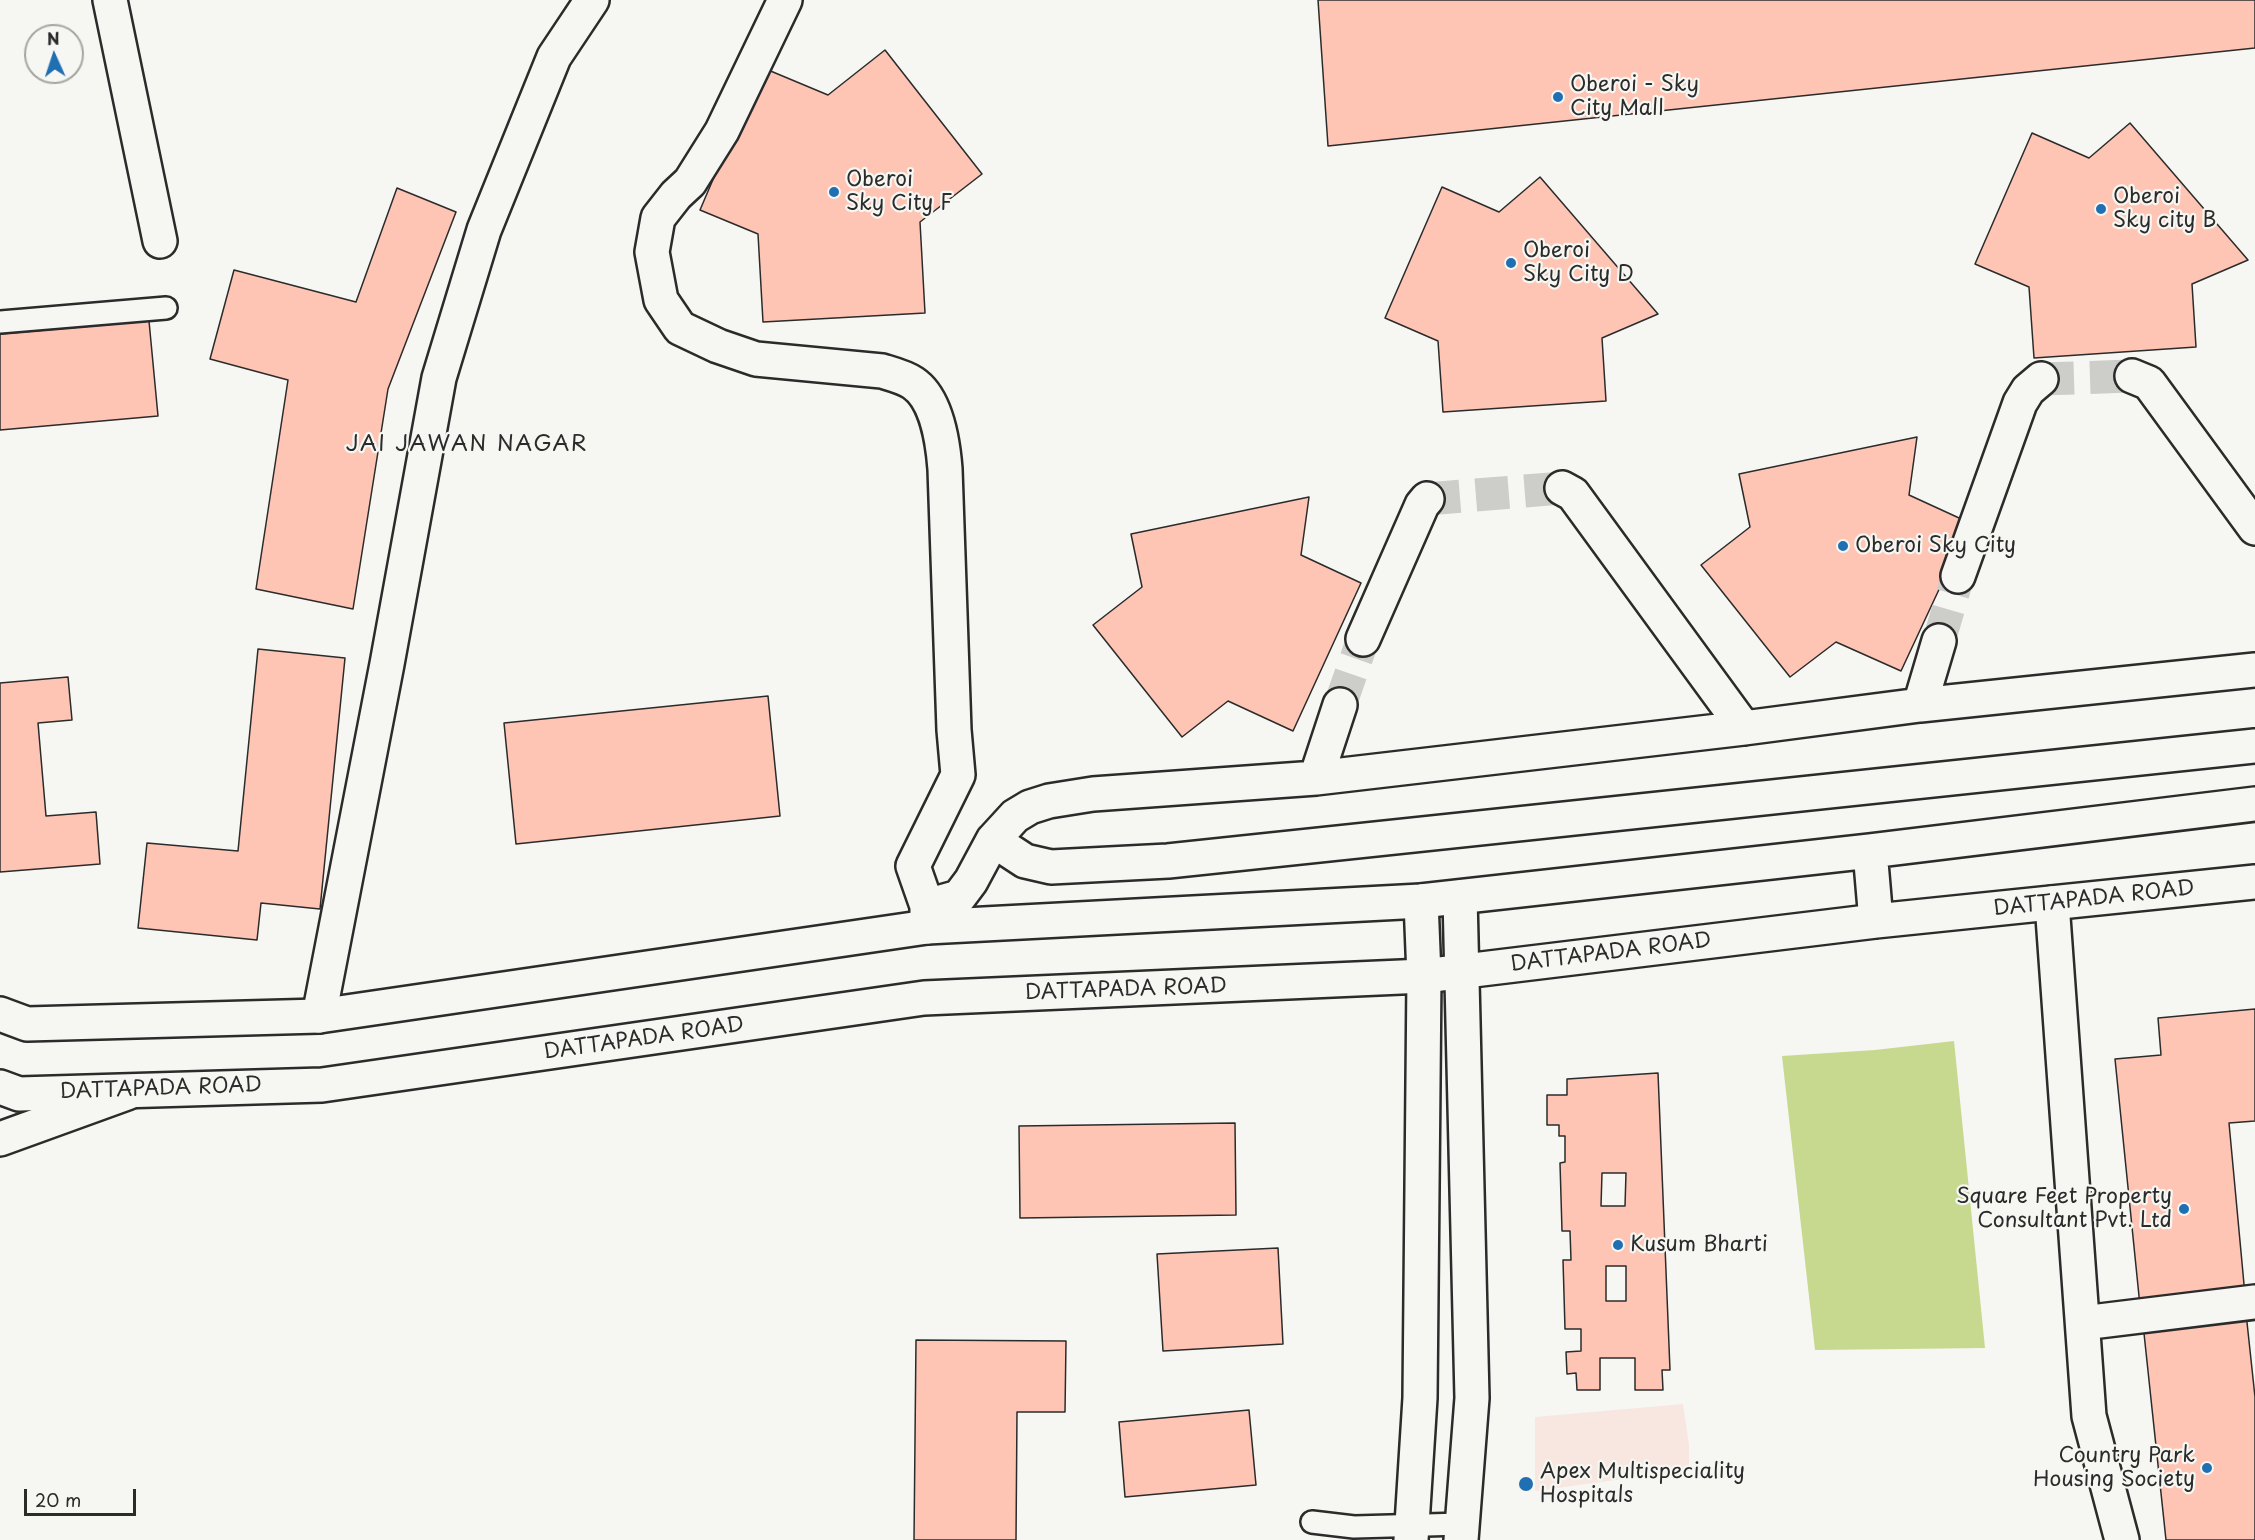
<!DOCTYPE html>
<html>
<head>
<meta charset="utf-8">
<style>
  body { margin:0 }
  #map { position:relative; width:2255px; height:1540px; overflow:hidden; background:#f6f6f2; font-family:"Playpen Sans",sans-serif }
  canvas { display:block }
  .north { position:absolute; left:24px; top:24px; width:60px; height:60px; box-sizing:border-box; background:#f6f6f2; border:2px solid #a5a5a2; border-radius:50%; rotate:357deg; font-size:16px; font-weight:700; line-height:24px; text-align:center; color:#2b2b2b }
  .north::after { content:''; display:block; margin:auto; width:21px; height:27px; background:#1f6fb2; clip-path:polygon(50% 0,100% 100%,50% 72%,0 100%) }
  .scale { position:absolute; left:24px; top:1489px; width:112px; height:27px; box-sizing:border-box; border:3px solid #2b2b2b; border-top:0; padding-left:8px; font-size:18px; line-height:21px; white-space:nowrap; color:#2b2b2b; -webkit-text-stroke:4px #f6f6f2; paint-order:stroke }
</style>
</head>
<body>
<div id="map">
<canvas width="2255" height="1540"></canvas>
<div class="north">N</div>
<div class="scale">20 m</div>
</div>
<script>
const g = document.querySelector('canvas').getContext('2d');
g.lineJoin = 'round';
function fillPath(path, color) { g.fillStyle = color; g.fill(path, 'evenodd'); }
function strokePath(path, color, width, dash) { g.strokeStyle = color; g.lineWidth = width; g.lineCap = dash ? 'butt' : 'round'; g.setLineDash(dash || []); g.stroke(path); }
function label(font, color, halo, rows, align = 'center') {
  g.font = font + ' "Playpen Sans",sans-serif'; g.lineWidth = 4.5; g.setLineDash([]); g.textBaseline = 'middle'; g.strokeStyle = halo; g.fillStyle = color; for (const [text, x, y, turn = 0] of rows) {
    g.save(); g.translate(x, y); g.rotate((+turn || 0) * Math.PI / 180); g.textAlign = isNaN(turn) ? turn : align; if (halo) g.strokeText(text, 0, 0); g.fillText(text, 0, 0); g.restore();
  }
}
const built = new Path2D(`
  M 1683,1404 L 1689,1445 L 1689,1470 L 1535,1491 L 1535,1417 Z`);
const green = new Path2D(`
  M 1954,1041 L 1985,1348 L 1815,1350 L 1782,1056 L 1875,1050 Z`);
const building = new Path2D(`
  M 1318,0 L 2255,0 L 2255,48 L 1328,146 Z
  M 885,50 L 982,174 L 920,222 L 925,313 L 763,322 L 758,234 L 700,210 L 761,67 L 828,95 Z
  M 2130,123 L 2248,260 L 2192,284 L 2196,347 L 2034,358 L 2029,287 L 1975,264 L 2032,133 L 2089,158 Z
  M 1540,177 L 1658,314 L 1602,338 L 1606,401 L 1443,412 L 1438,341 L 1385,318 L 1442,187 L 1499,212 Z
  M 397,188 L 456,212 L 388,389 L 353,609 L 256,589 L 288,380 L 210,359 L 234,270 L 356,302 Z
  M 149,321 L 158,416 L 0,430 L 0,334 Z
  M 1917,437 L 1909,495 L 1970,523 L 1901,671 L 1836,642 L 1790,677 L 1701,565 L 1750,527 L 1739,474 Z
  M 1309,497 L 1301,555 L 1361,583 L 1293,731 L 1228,701 L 1182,737 L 1093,625 L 1142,587 L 1131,534 Z
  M 258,649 L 345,658 L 320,909 L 261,903 L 257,940 L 138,928 L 147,843 L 238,851 Z
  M 68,677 L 72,720 L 38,723 L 46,816 L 96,812 L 100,864 L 0,872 L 0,683 Z
  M 768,696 L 780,816 L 516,844 L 504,723 Z
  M 2255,1009 L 2255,1121 L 2229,1123 L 2245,1295 L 2140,1306 L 2115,1059 L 2161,1055 L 2158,1018 Z
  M 1658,1073 L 1670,1370 L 1662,1370 L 1663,1390 L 1635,1390 L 1635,1358 L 1600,1358 L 1600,1390 L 1577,1390 L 1576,1373 L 1567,1374 L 1566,1352 L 1581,1351 L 1581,1329 L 1565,1329 L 1563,1260 L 1571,1260 L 1570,1231 L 1562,1231 L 1560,1163 L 1565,1162 L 1565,1136 L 1559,1136 L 1559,1125 L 1547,1125 L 1547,1095 L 1567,1095 L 1567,1079 ZM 1602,1173 L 1626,1173 L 1625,1206 L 1601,1206 ZM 1606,1266 L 1626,1266 L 1626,1301 L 1606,1301 Z
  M 1235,1123 L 1236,1215 L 1020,1218 L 1019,1126 Z
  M 1278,1248 L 1283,1344 L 1163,1351 L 1157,1254 Z
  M 2246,1313 L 2255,1397 L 2255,1540 L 2166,1540 L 2143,1324 Z
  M 916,1340 L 1066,1341 L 1065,1412 L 1017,1412 L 1016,1540 L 914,1540 Z
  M 1249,1410 L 1256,1485 L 1125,1497 L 1119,1422 Z`);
const streetTunnel = new Path2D(`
  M 2041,379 L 2132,376
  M 1427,499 L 1562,488
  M 1939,641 L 1958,576
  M 1340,705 L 1363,639`);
const lane = new Path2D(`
  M 0,322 L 166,308
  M 1312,1522 L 1354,1527 L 1462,1524`);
const street = new Path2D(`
  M 110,0 L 160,241
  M 785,0 L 722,131 L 690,182 L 676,195 L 658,218 L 652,252 L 661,300 L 680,328 L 718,346 L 756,359 L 882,371 C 892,374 904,377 913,383 C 937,399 943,443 945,469 L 954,730 L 958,775 L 913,866 L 927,906 L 927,927
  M 2132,376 L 2149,383 L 2255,528
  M 1562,488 L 1573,494 L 1744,728
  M 1958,576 L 2020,403 L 2028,390 L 2041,379
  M 1363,639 L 1422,505 L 1427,499
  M 1920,705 L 1939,641
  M 1316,778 L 1340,705
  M 993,840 L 1025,861 L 1051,867 L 1168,861 L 2255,746
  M 1460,897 L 1472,1398 L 1461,1540
  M 2052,903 L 2089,1416 L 2122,1540
  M 927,906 L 959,897 L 971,881 L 993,840 L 1015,816 L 1030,807 L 1049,801 L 1093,794 L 1316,778 L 1744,728 L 1920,705 L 2255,670
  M 319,1016 L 387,664 L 439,378 L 484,230 L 554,57 L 592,0
  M 0,1139 L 127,1093
  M 2083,1323 L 2255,1302
  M 1411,1540 L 1420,1398 L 1424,976 L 1421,901`);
const secondary = new Path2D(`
  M 1870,851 L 1876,921
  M 0,1014 L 27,1024 L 319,1016 L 927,927 L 1421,901 L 1870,851 L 2255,804
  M 0,1087 L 19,1094 L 322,1085 L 924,998 L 1424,976 L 1876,921 L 2255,882`);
const markers = [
  [1558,97,6,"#1f6fb2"],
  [834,192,6,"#1f6fb2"],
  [2101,209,6,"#1f6fb2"],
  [1511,263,6,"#1f6fb2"],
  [1843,546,6,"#1f6fb2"],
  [2184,1209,6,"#1f6fb2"],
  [1618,1245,6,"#1f6fb2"],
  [2207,1468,6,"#1f6fb2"],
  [1526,1484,8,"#1f6fb2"]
];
const poiNames = [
  ["Oberoi - Sky",1570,85],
  ["City Mall",1570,109],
  ["Oberoi",846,180],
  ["Sky City F",846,204],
  ["Oberoi",2113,197],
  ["Sky city B",2113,221],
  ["Oberoi",1523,251],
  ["Sky City D",1523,275],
  ["Oberoi Sky City",1855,546],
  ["Square Feet Property",2172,1197,"right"],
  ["Consultant Pvt. Ltd",2172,1221,"right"],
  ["Kusum Bharti",1630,1245],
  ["Country Park",2195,1456,"right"],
  ["Housing Society",2195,1480,"right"],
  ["Apex Multispeciality",1540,1472],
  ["Hospitals",1540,1496]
];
const streetNames = [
  ["DATTAPADA ROAD",2094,899,-6],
  ["DATTAPADA ROAD",1611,953,-7],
  ["DATTAPADA ROAD",1126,990,-2],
  ["DATTAPADA ROAD",644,1039,-8],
  ["DATTAPADA ROAD",161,1089,-2]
];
const neighbourhoodNames = [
  ["JAI JAWAN NAGAR",467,445]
];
fillPath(built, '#f8e7e0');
fillPath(green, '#c7d98e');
fillPath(building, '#fec5b5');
strokePath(building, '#2b2b2b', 1.5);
strokePath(streetTunnel, '#cdcdca', 33, [33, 16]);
strokePath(lane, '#2b2b2b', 26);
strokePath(street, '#2b2b2b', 38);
strokePath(secondary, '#2b2b2b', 38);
strokePath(lane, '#f6f6f2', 21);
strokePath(street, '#f6f6f2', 33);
strokePath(secondary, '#f6f6f2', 33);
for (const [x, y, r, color] of markers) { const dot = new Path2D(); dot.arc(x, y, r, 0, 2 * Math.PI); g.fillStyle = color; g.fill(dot); strokePath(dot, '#f6f6f2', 2); }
label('21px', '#2b2b2b', '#f6f6f2', poiNames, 'left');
label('21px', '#2b2b2b', '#f6f6f2', streetNames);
g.letterSpacing = '1.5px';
label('22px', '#2b2b2b', '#f6f6f2', neighbourhoodNames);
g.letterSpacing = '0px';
</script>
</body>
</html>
